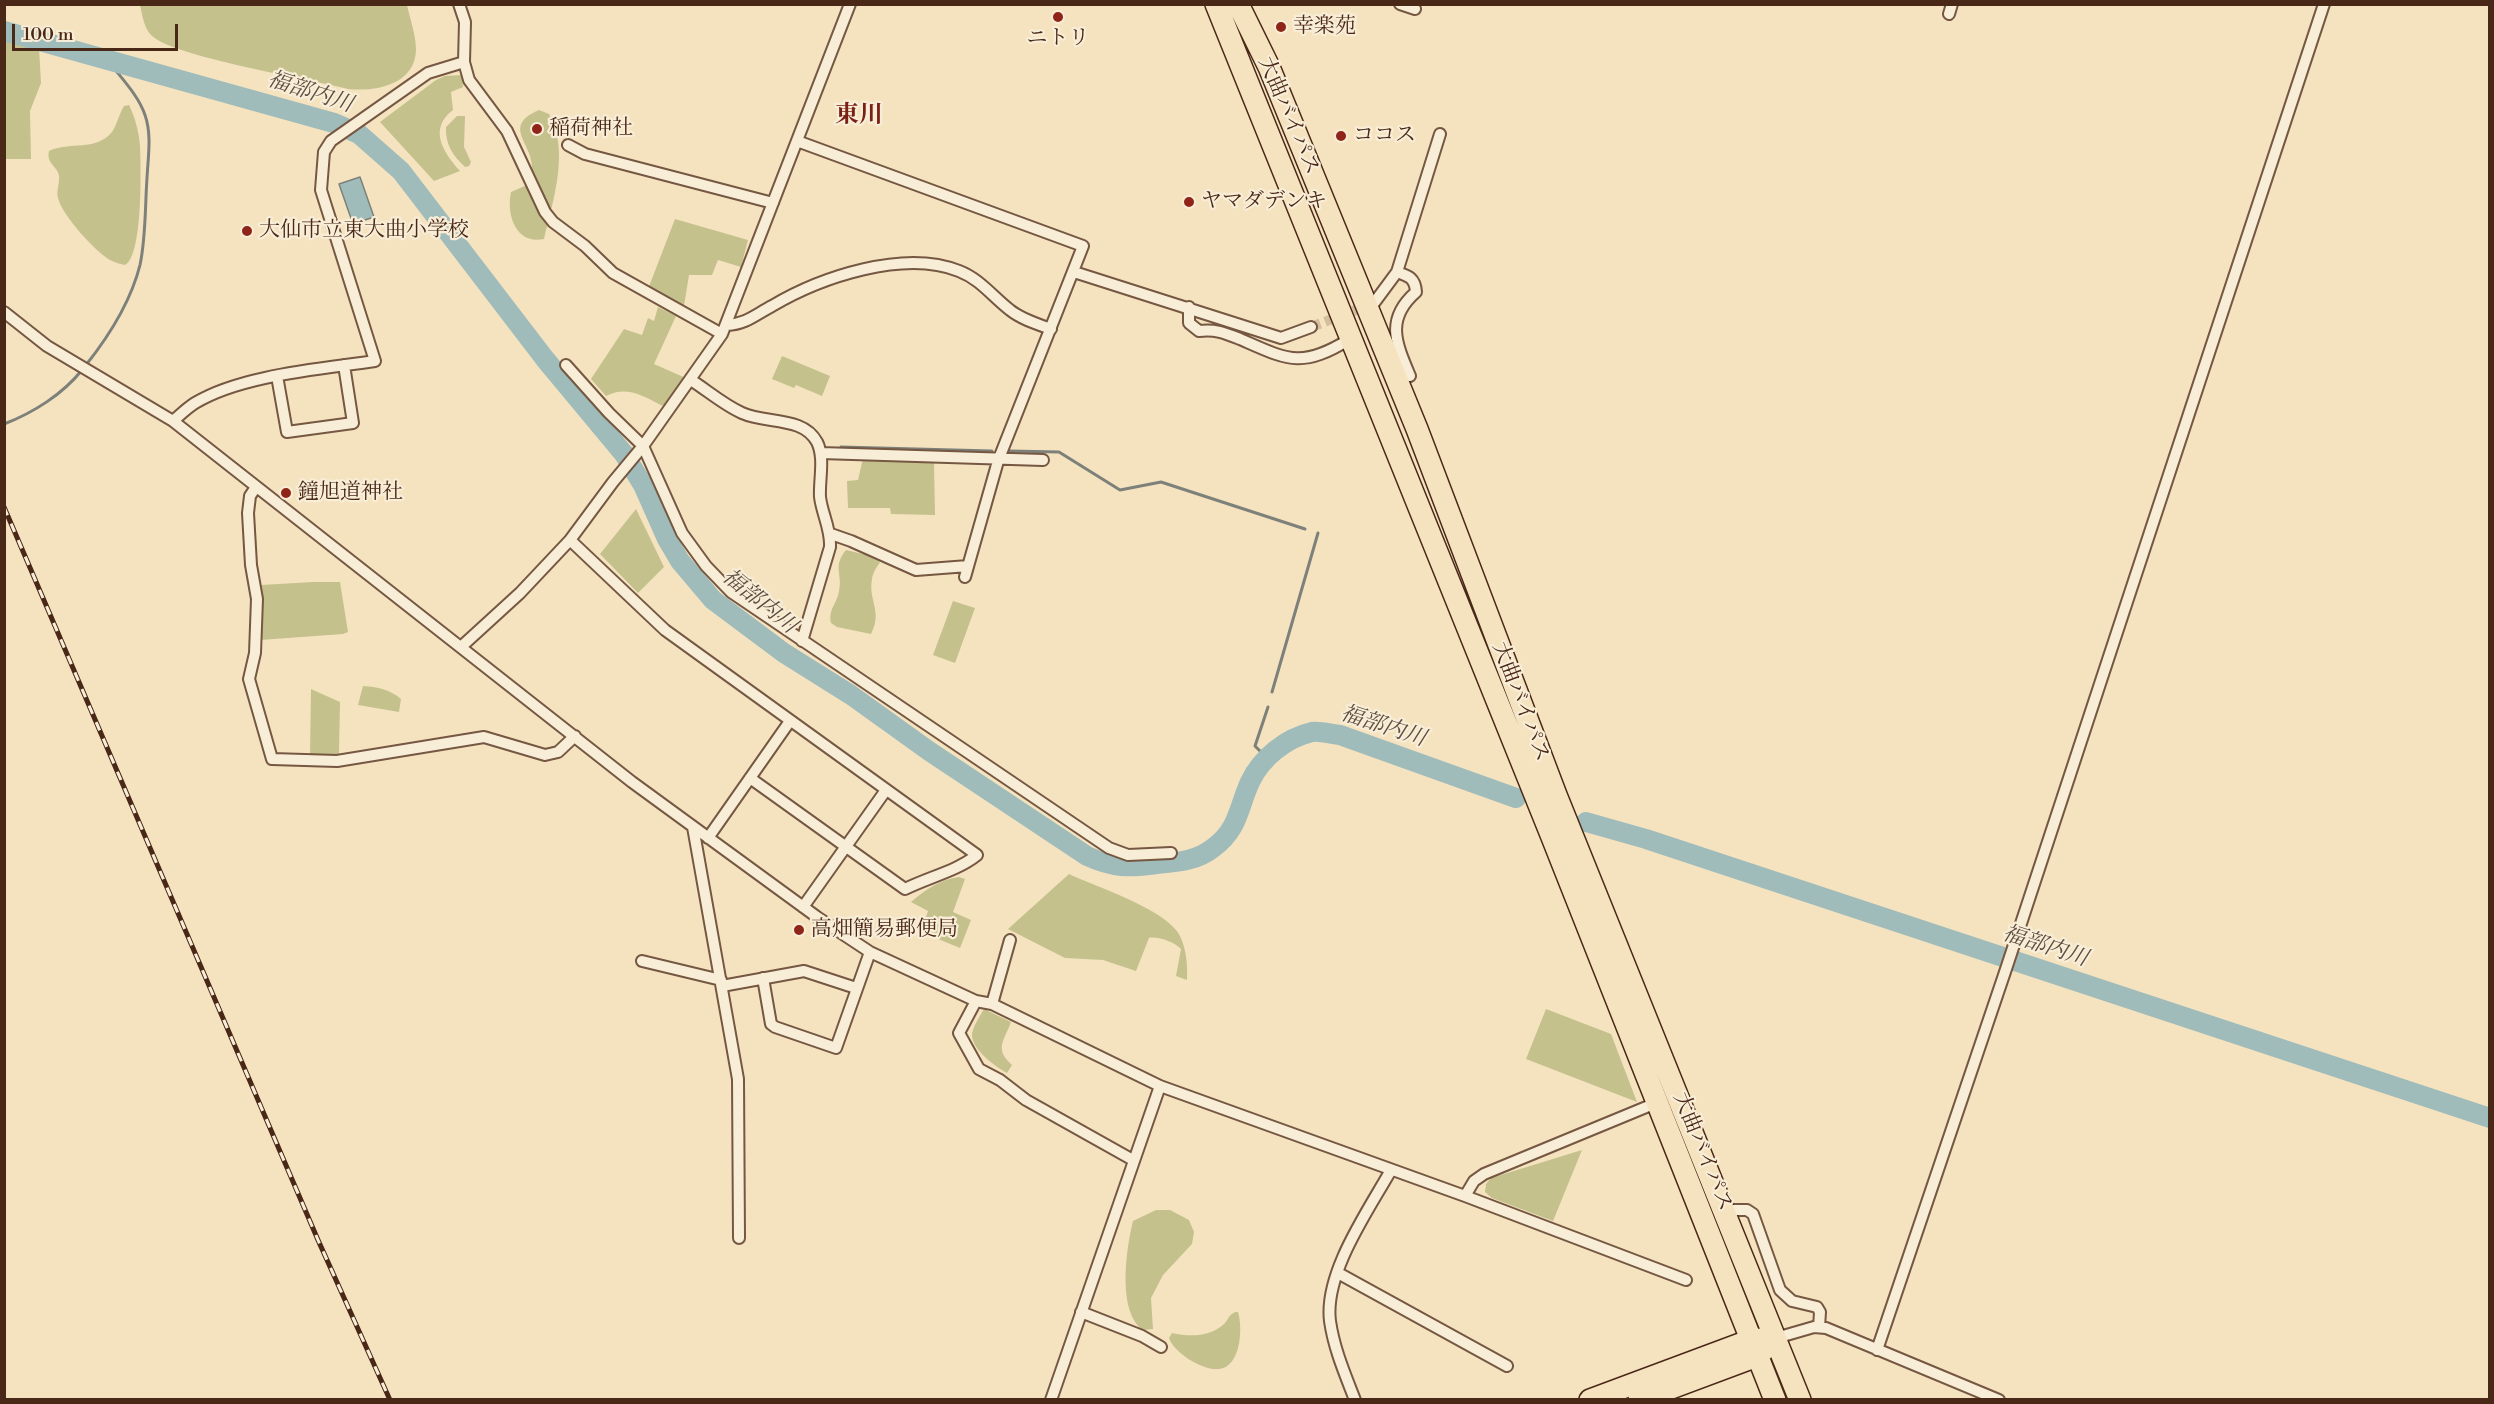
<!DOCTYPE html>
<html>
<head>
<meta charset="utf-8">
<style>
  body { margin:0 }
  #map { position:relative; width:2494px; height:1404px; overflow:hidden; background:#f5e3c0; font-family:"Libre Bodoni",serif }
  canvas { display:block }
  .frame { position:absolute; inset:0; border:6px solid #4a2818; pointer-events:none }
  .scale { position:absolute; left:12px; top:24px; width:166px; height:27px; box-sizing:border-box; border:3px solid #4a2818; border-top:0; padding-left:8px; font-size:18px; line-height:21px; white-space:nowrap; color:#4a2818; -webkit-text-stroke:4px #f8edd6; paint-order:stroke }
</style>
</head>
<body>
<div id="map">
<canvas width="2494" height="1404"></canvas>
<div class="frame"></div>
<div class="scale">100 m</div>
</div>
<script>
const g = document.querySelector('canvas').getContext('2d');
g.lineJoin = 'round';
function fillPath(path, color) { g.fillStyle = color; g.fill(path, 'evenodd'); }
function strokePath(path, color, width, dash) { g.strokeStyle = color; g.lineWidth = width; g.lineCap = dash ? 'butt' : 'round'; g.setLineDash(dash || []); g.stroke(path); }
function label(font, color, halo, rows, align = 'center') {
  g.font = font + ' "Libre Bodoni","Noto Serif JP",serif'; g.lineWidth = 4.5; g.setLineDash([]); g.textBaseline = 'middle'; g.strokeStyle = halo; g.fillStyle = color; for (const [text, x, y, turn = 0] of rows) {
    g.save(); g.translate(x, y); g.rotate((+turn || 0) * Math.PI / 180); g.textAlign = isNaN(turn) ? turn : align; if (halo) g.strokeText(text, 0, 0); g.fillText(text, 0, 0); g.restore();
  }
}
const green = new Path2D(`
  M 140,5 L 407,5 C 410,19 416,35 416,50 C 415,85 375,92 348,89 C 311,79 172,57 151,35 C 144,28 142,14 140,5 Z
  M 4,39 L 39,48 L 41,83 L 30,111 L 31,159 L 5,159 Z
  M 462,75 L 463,87 L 451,92 L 453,110 C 428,129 443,152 460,171 L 434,181 L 380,122 L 436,80 L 445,76 Z
  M 129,105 C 135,117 139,132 140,146 C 141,168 143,256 125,265 C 121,264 116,263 112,261 C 96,253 62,215 58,198 C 56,191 60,182 59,175 C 56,165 46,163 49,151 C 70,141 95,152 112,132 C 116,127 119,114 124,106 Z
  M 539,110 L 549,114 C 570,151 553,200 544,239 C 516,245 506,215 511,192 L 527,185 C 529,180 532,172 532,166 C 531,142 502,126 539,110 Z
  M 457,116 L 465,116 L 464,147 L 471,162 L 469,166 L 465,167 C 453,156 445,144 446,127 Z
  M 675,219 L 748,240 L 741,267 L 718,260 L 712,275 L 689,275 L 684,306 L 648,289 Z
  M 658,307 L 676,316 L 654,364 L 688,379 L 663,406 C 643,396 627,385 606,396 L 591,379 L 624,329 L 642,335 L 648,318 L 654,321 Z
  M 782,356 L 830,376 L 822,396 L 796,385 L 794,388 L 772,379 Z
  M 863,458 L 934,462 L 935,515 L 891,514 L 890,508 L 848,508 L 847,481 L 858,480 Z
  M 636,509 L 664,567 L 638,593 L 600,554 Z
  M 846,550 L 867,555 L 880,562 C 877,567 873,572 872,579 C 868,601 883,611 871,634 L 837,627 L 831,623 C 828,609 837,604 839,591 C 843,574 832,567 846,550 Z
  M 313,582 L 340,582 L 348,632 L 343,634 L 260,640 L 261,585 Z
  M 953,601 L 975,608 L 955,663 L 933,655 Z
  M 363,686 C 378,687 389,689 401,699 L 399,712 L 358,705 Z
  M 311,689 L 340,702 L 339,754 L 310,755 Z
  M 1069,874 C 1099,888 1156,906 1176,930 C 1186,942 1188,965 1187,980 L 1176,976 L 1181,949 C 1174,942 1158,936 1149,938 L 1136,971 L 1103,960 L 1065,958 L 1008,929 Z
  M 959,877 L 965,879 L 953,912 L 971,920 L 960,948 L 921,932 L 928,911 L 911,902 C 925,890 941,879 959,877 Z
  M 984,1009 L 1011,1022 C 1004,1041 994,1049 1012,1065 L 1007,1073 C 996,1067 972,1050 972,1035 C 972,1028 980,1016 984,1009 Z
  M 1546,1009 L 1611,1034 L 1637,1102 L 1526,1059 Z
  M 1582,1150 L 1553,1221 L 1492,1198 L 1485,1192 L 1486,1184 L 1491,1178 Z
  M 1156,1210 L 1170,1210 L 1189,1220 L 1194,1232 L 1192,1244 L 1163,1275 L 1151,1298 L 1153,1329 L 1143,1330 C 1117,1312 1126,1249 1133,1221 Z
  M 1235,1312 L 1238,1312 C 1243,1328 1241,1367 1219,1369 C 1203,1371 1174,1353 1169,1338 L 1172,1333 C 1190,1337 1211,1337 1225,1323 C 1229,1318 1229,1315 1235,1312 Z`);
const water = new Path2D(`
  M 360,177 L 374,217 L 353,224 L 339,184 Z`);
const stream = new Path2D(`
  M 86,365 C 109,336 131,301 140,265 C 146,237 145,206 147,178 C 148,157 152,135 145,115 C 138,94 119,76 106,58
  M 4,424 C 33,413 63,394 82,370
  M 841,447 L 992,451
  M 1010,451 L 1059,452 L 1120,490 L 1161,482 L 1305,529
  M 1272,692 L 1318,533
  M 1267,758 L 1255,746 L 1268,707`);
const river = new Path2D(`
  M 4,31 L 334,123 L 359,134 L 401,171 L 545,359 L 624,454 L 643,485 L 667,539 L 680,561 L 713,600 L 784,653 L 851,695 L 929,751 L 1087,856 C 1113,868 1129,868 1157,864 C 1177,862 1197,861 1213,848 C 1239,829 1238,808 1250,782 C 1261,758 1286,738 1312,732 C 1320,731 1331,734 1340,735 L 1516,798
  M 1586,822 L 1646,839 L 2490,1118`);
const streetTunnel = new Path2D(`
  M 1311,327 L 1369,305`);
const street = new Path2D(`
  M 459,4 L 465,22 L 464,62 L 469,80 L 507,131 L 545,212 L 553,222 L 585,246 L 613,273 L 722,334
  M 1400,4 L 1415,9
  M 1949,14 L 1952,4
  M 797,141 L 1083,246 L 998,461 L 965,577
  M 568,145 L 585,154 L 773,203
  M 1074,272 L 1281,338 L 1311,327
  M 1397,272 C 1409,276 1415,278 1416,292 C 1385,319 1396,343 1410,376
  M 1374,303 L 1397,272 L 1440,134
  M 1189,307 L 1189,323 L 1199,331 C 1216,329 1225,333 1240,339 C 1288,360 1301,369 1350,339
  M 4,312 L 47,346 L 173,421 L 632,782 L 817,917 L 870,952 L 976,1001 L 992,1004 L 1160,1086 L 1465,1196 L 1686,1280
  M 727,325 C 746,324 755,315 772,306 C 821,277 904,249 959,271 C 980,279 993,297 1010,310 C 1021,319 1037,324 1051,329
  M 566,365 L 609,413 L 643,446 L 682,533 L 706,566 L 731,592 L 1109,848 L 1128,855 L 1171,853
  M 277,376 L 287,432 L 353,423 L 344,365
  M 691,380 C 708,391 724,405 742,413 C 766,424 803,416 817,442 C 825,458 819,480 820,497 C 822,514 831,529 830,547 L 802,641
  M 173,421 C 180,415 187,408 195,403 C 241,375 321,369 375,361 L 321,190 L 324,152 L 331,141 L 428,73 L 464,62
  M 821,453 L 1043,460
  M 256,487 L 250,496 L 248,513 L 251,565 L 257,599 L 255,653 L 249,679 L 272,759 L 337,761 L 484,737 L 545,755 L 558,752 L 575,736
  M 831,534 L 851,541 L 916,570 L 968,566
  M 570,540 L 665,630 L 977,855 C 957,871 929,877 905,889 L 750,778
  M 462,646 L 520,593 L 570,540 L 613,482 L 643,446 L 722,334 L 850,4
  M 693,827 L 738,1079 L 739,1238
  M 708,838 L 790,721
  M 803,907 L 886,790
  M 642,961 L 721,980
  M 763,978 L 771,1024 L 775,1027 L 836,1048 L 870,952
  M 722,986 L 804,971 L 856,988
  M 976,1001 L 959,1033 L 979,1069 L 1000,1080 L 1026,1100 L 1133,1160
  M 992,1004 L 1010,940
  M 1465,1196 L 1474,1181 L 1484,1174 L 1656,1103
  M 1726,1210 L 1747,1210 L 1753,1214 L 1780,1290 L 1792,1301 L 1817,1307 L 1820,1312 L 1819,1327
  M 1338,1273 L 1507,1366
  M 1081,1312 L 1142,1336 L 1161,1347
  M 1776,1338 L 1814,1327 L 1826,1328 L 1999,1400
  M 1877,1350 L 2007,966 L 2324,4
  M 1051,1400 L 1160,1086
  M 1355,1400 C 1345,1374 1334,1349 1330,1321 C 1324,1273 1368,1211 1391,1170`);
const highway = new Path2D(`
  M 1216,4 L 1552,837 L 1775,1400
  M 1238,4 L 1269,67 L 1417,429 L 1556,795 L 1800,1400
  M 1590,1400 L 1751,1340 L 1763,1339
  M 1639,1400 L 1757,1356 L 1767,1347`);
const rail = new Path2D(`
  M 4,507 L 318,1240 L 390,1400`);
const markers = [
  [1058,17,6,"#8f2418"],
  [1281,27,6,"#8f2418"],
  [537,129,6,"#8f2418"],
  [1341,136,6,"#8f2418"],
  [1189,202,6,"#8f2418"],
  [247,231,6,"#8f2418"],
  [286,493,6,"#8f2418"],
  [799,930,6,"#8f2418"]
];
const poiNames = [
  ["幸楽苑",1293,27],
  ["ニトリ",1058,39,"center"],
  ["稲荷神社",549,129],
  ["ココス",1353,136],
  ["ヤマダデンキ",1201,202],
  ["大仙市立東大曲小学校",259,231],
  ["鐘旭道神社",298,493],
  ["高畑簡易郵便局",811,930]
];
const streetNames = [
  ["大曲バイパス",1288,116,67],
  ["大曲バイパス",1520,702,69],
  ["大曲バイパス",1702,1152,68]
];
const waterNames = [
  ["福部内川",310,93,18],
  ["福部内川",759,602,39],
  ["福部内川",1383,727,18],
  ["福部内川",2045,947,18]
];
const quarterNames = [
  ["東川",859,116]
];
fillPath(green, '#c4c18d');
fillPath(water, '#9fbcbb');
strokePath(water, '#7d817a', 1.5);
strokePath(stream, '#7d817a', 3);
strokePath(river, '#9fbcbb', 20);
strokePath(streetTunnel, '#d3be9e', 10, [10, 5]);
strokePath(street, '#755742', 14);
strokePath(highway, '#4a2818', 24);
strokePath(street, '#f8edd6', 10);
strokePath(highway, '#f5e3c0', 21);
strokePath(rail, '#4a2818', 5);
strokePath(rail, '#f8edd6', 3, [9]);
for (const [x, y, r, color] of markers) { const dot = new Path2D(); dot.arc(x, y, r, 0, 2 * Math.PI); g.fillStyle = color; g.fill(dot); strokePath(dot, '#f8edd6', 2); }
label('21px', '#4a2818', '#f8edd6', poiNames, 'left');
label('21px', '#4a2818', '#f8edd6', streetNames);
label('italic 22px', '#5f4d41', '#f8edd6', waterNames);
label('bold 24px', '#7a1f14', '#f8edd6', quarterNames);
</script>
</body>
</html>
